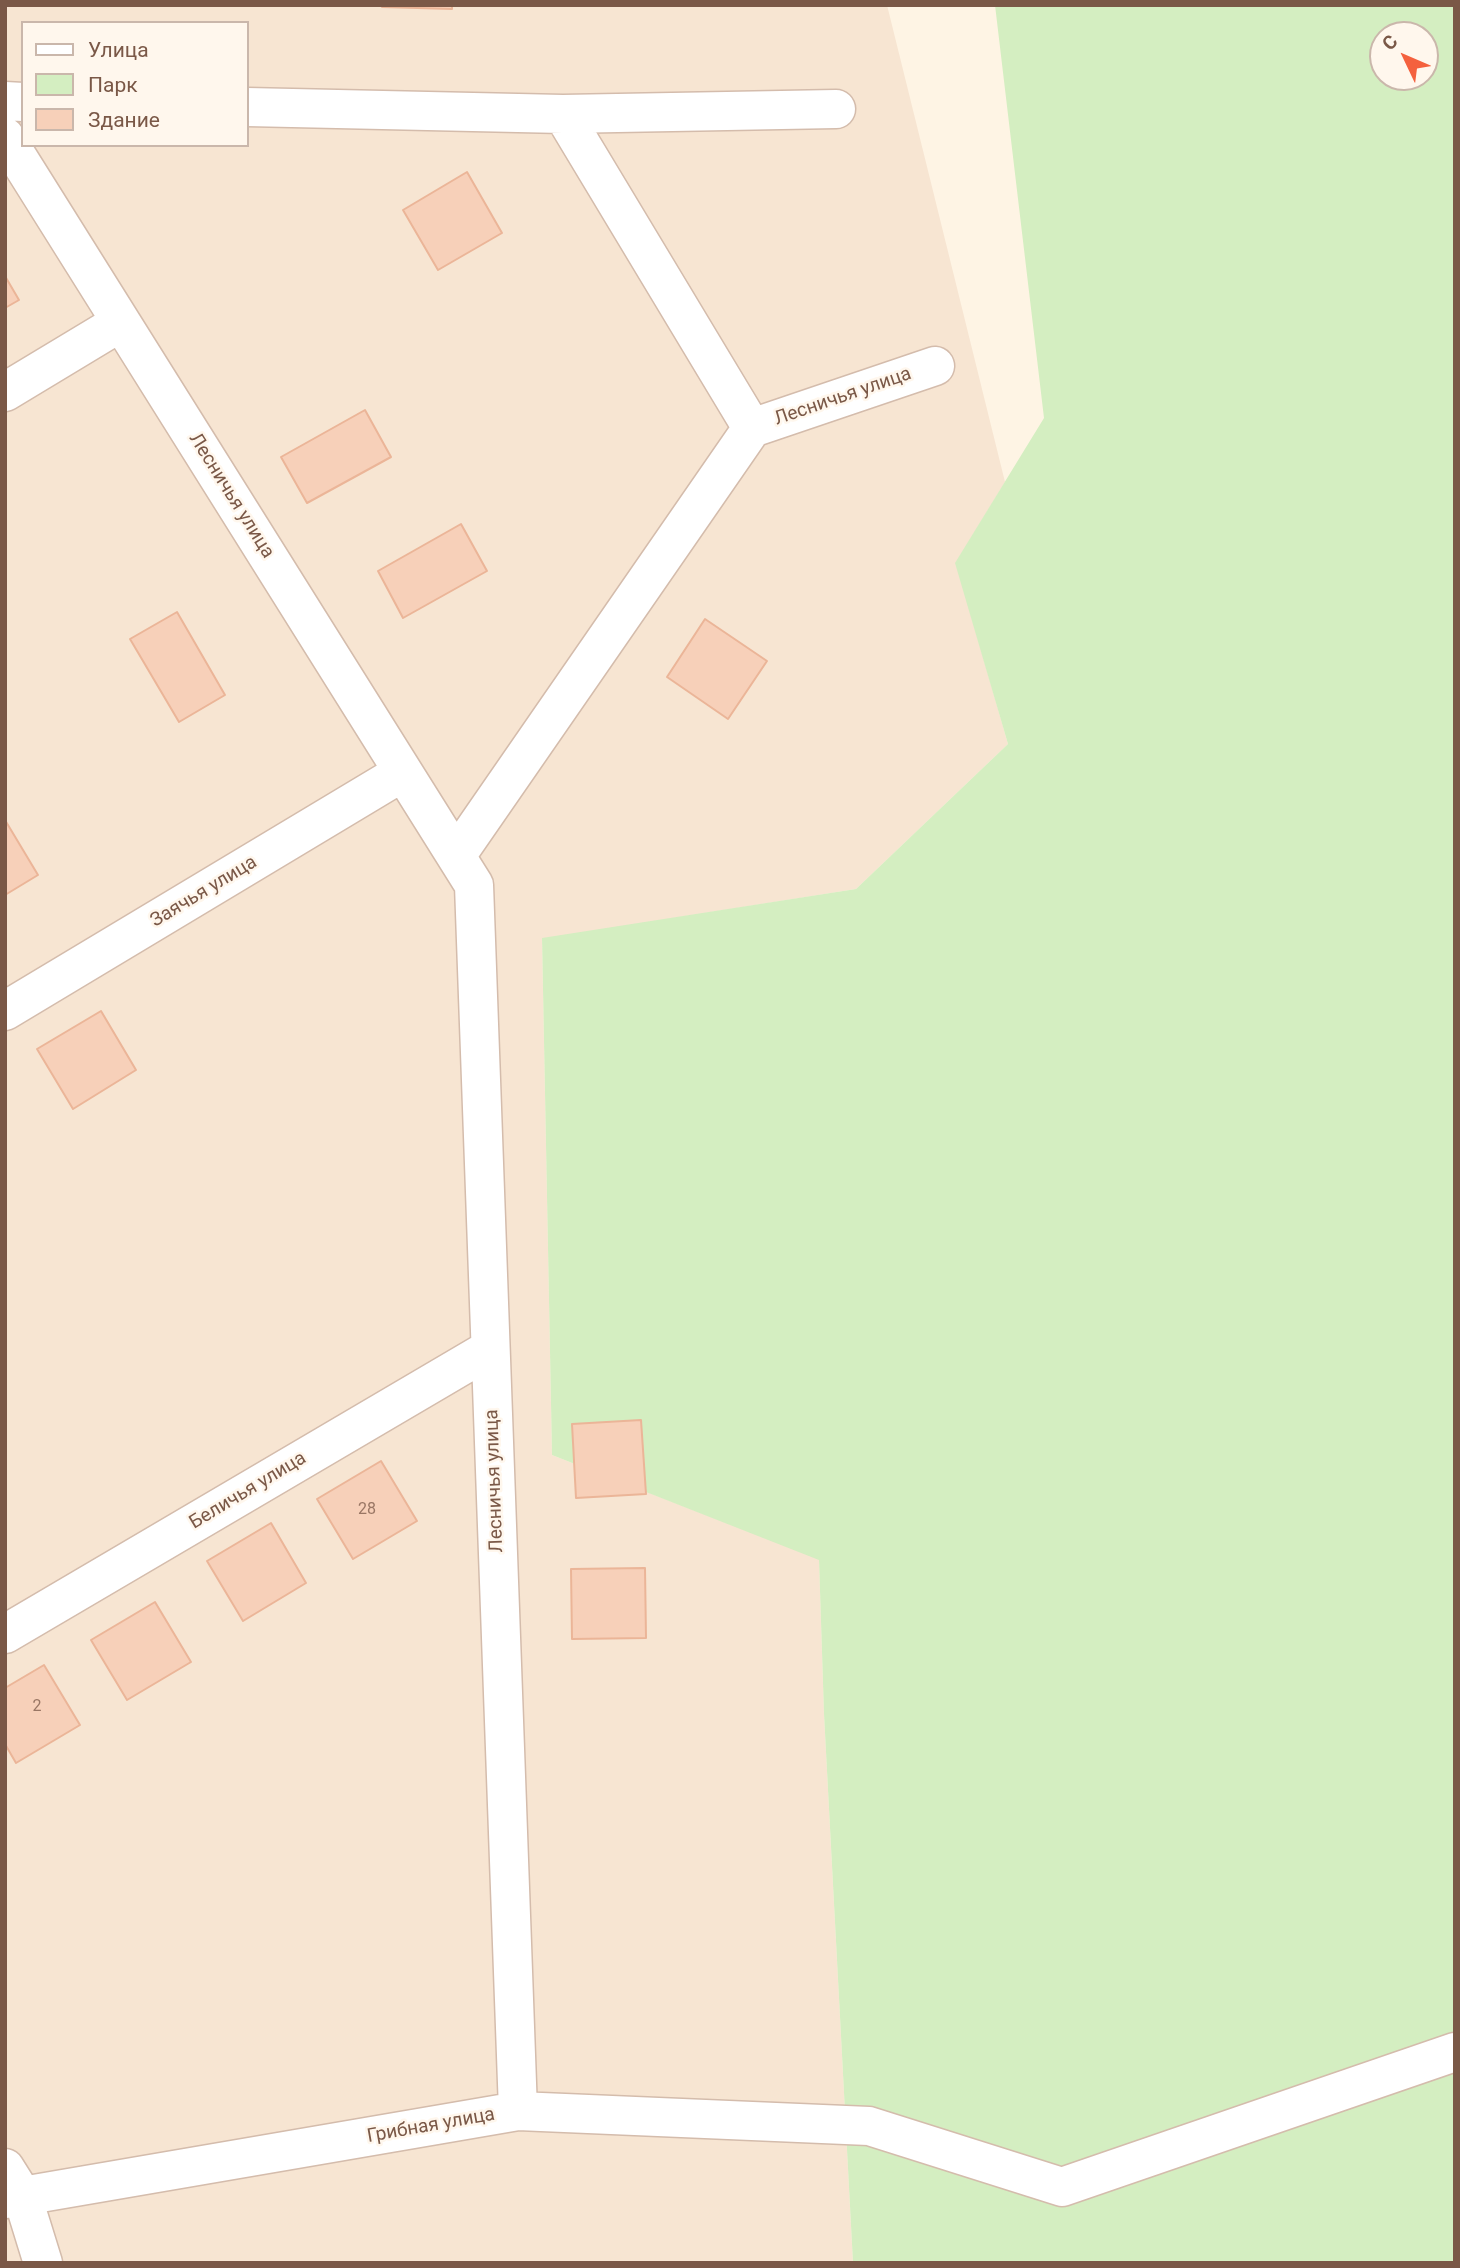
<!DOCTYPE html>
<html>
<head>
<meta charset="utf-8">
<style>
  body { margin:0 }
  #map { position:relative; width:1460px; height:2268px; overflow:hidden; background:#fef4e4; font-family:Roboto,sans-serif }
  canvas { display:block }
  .frame { position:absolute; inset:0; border:7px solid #7a5847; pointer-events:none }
  .legend { position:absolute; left:21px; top:21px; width:228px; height:126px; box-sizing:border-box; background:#fff7ed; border:2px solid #cab7ab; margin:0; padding:9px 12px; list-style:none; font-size:21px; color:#7a5847 }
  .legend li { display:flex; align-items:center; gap:14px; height:35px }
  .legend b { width:35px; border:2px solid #cab7ab }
  .north { position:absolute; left:1369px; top:21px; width:70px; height:70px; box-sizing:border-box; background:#fff7ed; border:2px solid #cab7ab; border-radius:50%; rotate:314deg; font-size:19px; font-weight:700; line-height:28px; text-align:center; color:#7a5847 }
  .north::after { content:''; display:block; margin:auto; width:24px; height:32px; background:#f4613e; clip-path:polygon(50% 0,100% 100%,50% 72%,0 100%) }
</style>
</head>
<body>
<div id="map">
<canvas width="1460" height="2268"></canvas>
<div class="frame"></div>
<ul class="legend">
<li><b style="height:9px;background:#fff"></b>Улица</li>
<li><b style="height:19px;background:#d4eec1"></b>Парк</li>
<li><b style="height:19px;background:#f7d0b9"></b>Здание</li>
</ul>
<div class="north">С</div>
</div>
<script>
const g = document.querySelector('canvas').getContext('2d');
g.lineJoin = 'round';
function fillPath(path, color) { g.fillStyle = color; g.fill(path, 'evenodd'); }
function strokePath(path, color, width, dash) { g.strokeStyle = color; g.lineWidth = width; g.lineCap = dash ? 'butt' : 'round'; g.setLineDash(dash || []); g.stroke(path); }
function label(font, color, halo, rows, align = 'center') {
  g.font = font + ' Roboto,sans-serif'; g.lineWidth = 5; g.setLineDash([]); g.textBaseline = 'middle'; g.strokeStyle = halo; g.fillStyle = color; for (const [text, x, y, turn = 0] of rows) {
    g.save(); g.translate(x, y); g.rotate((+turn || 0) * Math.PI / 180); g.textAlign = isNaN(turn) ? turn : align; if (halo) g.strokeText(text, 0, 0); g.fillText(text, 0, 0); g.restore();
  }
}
const residential = new Path2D(`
  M 5,5 L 887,5 L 1005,482 L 956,563 L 1008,744 L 856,889 L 542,939 L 552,1455 L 819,1559 L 824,1714 L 853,2263 L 5,2263 ZM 23,23 L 247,23 L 247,145 L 23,145 Z`);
const green = new Path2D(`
  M 995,5 L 1455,5 L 1455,2263 L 853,2263 L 824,1714 L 819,1560 L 552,1455 L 542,938 L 856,889 L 1008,744 L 955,563 L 1044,418 ZM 1383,35 L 1425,35 L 1425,77 L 1383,77 Z`);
const building = new Path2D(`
  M 382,5 L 452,5 L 452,9 L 382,7 Z
  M 467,172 L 502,233 L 438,270 L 403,210 Z
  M 5,276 L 19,300 L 5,308 Z
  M 365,410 L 391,457 L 307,503 L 281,457 Z
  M 461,524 L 487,571 L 403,618 L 378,571 Z
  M 177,612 L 225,695 L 179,722 L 130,639 Z
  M 705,619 L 767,661 L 728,719 L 667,677 Z
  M 5,820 L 38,875 L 5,895 Z
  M 101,1011 L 136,1070 L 73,1109 L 37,1049 Z
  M 641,1420 L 646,1494 L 576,1498 L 572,1424 Z
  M 381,1461 L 417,1521 L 353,1559 L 317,1499 Z
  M 271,1523 L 306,1583 L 243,1621 L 207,1561 Z
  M 645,1568 L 646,1638 L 572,1639 L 571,1569 Z
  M 155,1602 L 191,1662 L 127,1700 L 91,1640 Z
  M 44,1665 L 80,1725 L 16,1763 L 5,1744 L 5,1688 Z`);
const minor = new Path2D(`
  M 5,101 L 23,102
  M 247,107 L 563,114 L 836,109
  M 5,137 L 474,885 L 518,2111
  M 5,392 L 121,322
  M 752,428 L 935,366
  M 456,856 L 752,428 L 563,114
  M 5,1011 L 403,772
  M 5,1634 L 490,1349
  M 5,2168 L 22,2195 L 43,2263
  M 5,2199 L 518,2111 L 869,2126 L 1062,2187 L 1455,2052`);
const numberNames = [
  ["28",367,1510],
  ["2",37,1707]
];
const streetNames = [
  ["Лесничья улица",843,397,-19],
  ["Лесничья улица",231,496,58],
  ["Заячья улица",204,892,-31],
  ["Лесничья улица",495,1481,-92],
  ["Беличья улица",248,1491,-31],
  ["Грибная улица",431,2126,-10]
];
fillPath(residential, '#f7e5d2');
fillPath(green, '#d4eec1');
fillPath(building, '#f7d0b9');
strokePath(building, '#ebb598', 2);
strokePath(minor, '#d4bcac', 41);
strokePath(minor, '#fff', 38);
label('16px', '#997664', null, numberNames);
label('19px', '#7a5847', '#fff7ed', streetNames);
</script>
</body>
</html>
